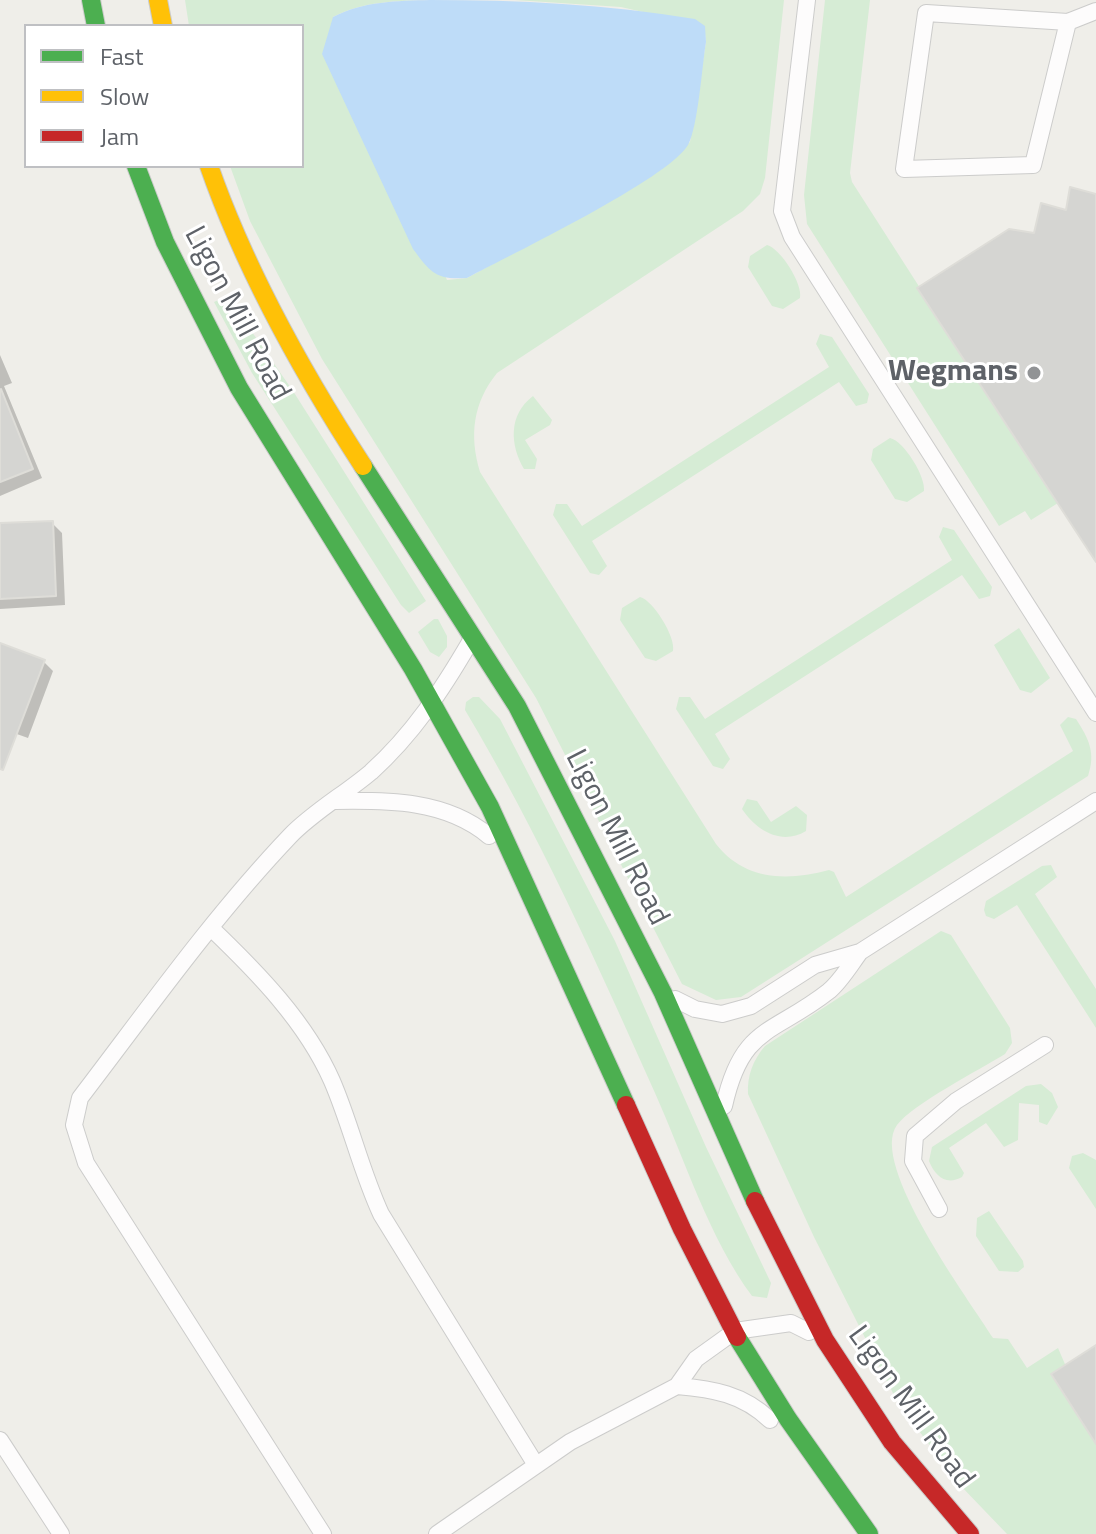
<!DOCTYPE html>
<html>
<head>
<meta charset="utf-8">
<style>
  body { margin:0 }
  #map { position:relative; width:1096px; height:1534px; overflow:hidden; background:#efeee9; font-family:"Titillium Web",sans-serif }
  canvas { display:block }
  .legend { position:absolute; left:24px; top:24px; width:280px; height:144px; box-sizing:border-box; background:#fff; border:2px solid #bfc0c3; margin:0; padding:10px 14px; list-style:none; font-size:24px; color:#5e6268 }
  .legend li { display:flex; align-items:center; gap:16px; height:40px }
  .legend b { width:40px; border:2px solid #bfc0c3 }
</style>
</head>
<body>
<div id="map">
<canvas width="1096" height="1534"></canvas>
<ul class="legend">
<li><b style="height:10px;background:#4caf50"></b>Fast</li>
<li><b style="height:10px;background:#ffc107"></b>Slow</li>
<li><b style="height:10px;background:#c62828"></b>Jam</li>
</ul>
</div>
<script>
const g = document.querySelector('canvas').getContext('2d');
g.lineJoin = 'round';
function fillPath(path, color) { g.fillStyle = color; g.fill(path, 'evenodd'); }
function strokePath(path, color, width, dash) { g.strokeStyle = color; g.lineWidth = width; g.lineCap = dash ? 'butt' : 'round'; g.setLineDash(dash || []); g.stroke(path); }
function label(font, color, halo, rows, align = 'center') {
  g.font = font + ' "Titillium Web",sans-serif'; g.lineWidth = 6; g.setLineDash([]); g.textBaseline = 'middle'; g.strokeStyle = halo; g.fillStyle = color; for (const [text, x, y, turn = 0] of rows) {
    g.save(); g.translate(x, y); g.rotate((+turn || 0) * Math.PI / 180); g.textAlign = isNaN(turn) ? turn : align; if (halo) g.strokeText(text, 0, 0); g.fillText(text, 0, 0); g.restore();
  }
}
const green = new Path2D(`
  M 185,0 L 430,0 C 396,1 364,1 333,17 L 447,280 L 467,278 L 640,183 L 690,142 L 706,42 L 704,26 L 621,7 L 515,0 L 784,0 L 765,178 L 760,194 L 743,211 L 497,373 C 473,403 469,435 480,472 L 716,844 C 745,881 787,881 829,870 L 834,872 L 846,897 L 1073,751 L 1060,725 L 1068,717 L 1076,719 C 1089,739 1096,753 1088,776 L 741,997 L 716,1000 L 682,984 L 536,698 L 322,359 L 250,221 L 230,166 L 302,166 L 302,26 L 189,26 Z
  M 825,0 L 870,0 L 850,173 L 852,182 L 1058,503 L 1031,520 L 1025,511 L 999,526 L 807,224 L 804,195 Z
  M 767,245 C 781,249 803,284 800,298 L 783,309 L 772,306 L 748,267 L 750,256 Z
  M 227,296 L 293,391 L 426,601 L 409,613 L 401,605 L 252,373 L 214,302 Z
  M 820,334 L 832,337 L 869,394 L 867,403 L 856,406 L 839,382 L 592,541 L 607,566 L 599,575 L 590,573 L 553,515 L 556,504 L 567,504 L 582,526 L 829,367 L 816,344 Z
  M 533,396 L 552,420 L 550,425 L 525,440 L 537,459 L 535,469 L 524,469 C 510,445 508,415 533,396 Z
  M 890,438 C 904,441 926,477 924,491 L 907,502 L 895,499 L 871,460 L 873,449 Z
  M 943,527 L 954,530 L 992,587 L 990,596 L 979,599 L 962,575 L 715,734 L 730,759 L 723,769 L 713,766 L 676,709 L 679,697 L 690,697 L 705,719 L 952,560 L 939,537 Z
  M 640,597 C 653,600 676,637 673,651 L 656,661 L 645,658 L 620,620 L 622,608 Z
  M 434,619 L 438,619 L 447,636 L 447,647 L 439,657 L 430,652 L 418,632 Z
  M 1019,628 L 1050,678 L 1031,693 L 1020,690 L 994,645 Z
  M 473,697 L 479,697 L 500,719 L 615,941 L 706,1147 L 771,1283 L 767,1298 L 752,1296 C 710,1240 684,1158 655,1093 C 597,963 538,832 465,710 L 466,702 Z
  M 747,799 L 757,801 L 771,822 L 796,806 L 807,815 L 806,831 C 781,846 756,830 742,809 Z
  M 1051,865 L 1057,877 L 1035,894 L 1096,989 L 1096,1028 L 1017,905 L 994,919 L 986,916 L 984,910 L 986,901 L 1042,866 Z
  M 941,931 L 951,935 L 1010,1028 L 1012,1043 L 1005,1054 C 979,1070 913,1104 897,1125 C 868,1164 970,1301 993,1338 L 1008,1339 L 1027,1368 L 1058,1348 L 1096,1436 L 1096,1534 L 1007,1534 L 959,1484 L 898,1403 L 814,1237 L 748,1094 C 747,1076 753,1060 765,1046 Z
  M 1041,1084 L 1052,1093 L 1058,1107 L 1047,1125 L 1039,1122 L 1039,1105 L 1019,1103 L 1018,1140 L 1004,1147 L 986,1123 L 949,1148 L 964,1173 L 962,1177 C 946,1186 935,1176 929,1161 L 932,1147 L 1026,1086 Z
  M 1083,1153 L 1096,1160 L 1096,1209 L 1069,1168 L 1072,1156 Z
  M 989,1211 L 1023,1261 L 1024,1267 L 1018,1272 L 999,1271 L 976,1236 L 977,1218 Z`);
const water = new Path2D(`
  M 430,0 C 519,0 606,4 695,19 L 705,26 L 706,42 C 702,66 698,127 688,145 C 668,179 510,255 467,278 C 436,280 431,273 413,249 L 322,54 L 333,17 C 364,1 396,1 430,0 Z`);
const shadow = new Path2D(`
  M 0,355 L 12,383 L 4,386 L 42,478 L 0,496 Z
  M 52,523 L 62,533 L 65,605 L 0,609 L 0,525 Z
  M 0,645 L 43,661 L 53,671 L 28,738 L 0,728 Z`);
const building = new Path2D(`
  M 1070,187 L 1096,194 L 1096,562 L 917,288 L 1009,229 L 1034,233 L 1041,203 L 1066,210 Z
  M 1,389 L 33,469 L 0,482 L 0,390 Z
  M 53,521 L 56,596 L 0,599 L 0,523 Z
  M 0,643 L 45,660 L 3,770 L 0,769 Z
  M 1096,1345 L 1096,1444 L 1051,1374 Z`);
const lane = new Path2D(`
  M 807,0 L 782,211 L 792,237 L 1096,713
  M 1068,22 L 1033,165 L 904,169 L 926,13 L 1068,22 L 1096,11
  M 335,801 C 388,800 446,800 489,836
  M 211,928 C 257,972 306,1022 332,1081 C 351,1125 361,1171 381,1214 L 536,1465
  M 675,999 L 695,1009 L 722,1014 L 751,1006 L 815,965 L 860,952 L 1096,801
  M 724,1106 C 742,1025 773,1035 829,991 C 841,981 851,964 860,952
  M 939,1209 L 913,1161 L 915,1136 L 956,1101 L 1045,1045
  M 677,1386 C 713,1389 743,1394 770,1420
  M 0,1440 L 61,1534
  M 323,1534 L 86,1163 L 74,1125 L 80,1098 C 148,1009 213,917 290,836 C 313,812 345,794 371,772 C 413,734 442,690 470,642
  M 437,1534 L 570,1442 L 677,1386 L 696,1359 L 735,1331 L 791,1323 L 809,1332`);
const fast = new Path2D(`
  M 91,0 L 96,26
  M 136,166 L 165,242 L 239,388 L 413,669 L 490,807 L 626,1105
  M 363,466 L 517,706 L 663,993 L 755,1201
  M 737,1337 L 788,1419 L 869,1534`);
const slow = new Path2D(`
  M 158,0 L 163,26
  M 209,166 C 246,272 302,372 363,466`);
const jam = new Path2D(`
  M 626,1105 L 682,1229 L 737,1337
  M 755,1201 L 825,1340 L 892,1442 L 970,1534`);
const markers = [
  [1034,373,8,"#919395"]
];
const streetNames = [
  ["Ligon Mill Road",236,314,62],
  ["Ligon Mill Road",616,838,63],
  ["Ligon Mill Road",910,1408,54]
];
const poiNames = [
  ["Wegmans",1018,373]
];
fillPath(green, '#d6ecd5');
fillPath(water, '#bedcf8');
fillPath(shadow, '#0003');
fillPath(building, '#d5d5d2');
strokePath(building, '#deddd8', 2);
strokePath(lane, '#cccccb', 18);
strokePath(fast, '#cbcbca', 20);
strokePath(slow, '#cbcbca', 20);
strokePath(jam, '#cbcbca', 20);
strokePath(lane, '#fdfcfc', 16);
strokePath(fast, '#4caf50', 18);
strokePath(slow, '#ffc107', 18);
strokePath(jam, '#c62828', 18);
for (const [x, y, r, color] of markers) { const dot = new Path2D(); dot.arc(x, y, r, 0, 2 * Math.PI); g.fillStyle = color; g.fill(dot); strokePath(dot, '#fff', 3); }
label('30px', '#5e6268', '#fff', streetNames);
label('bold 30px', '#5e6268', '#fff', poiNames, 'right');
</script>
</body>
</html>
